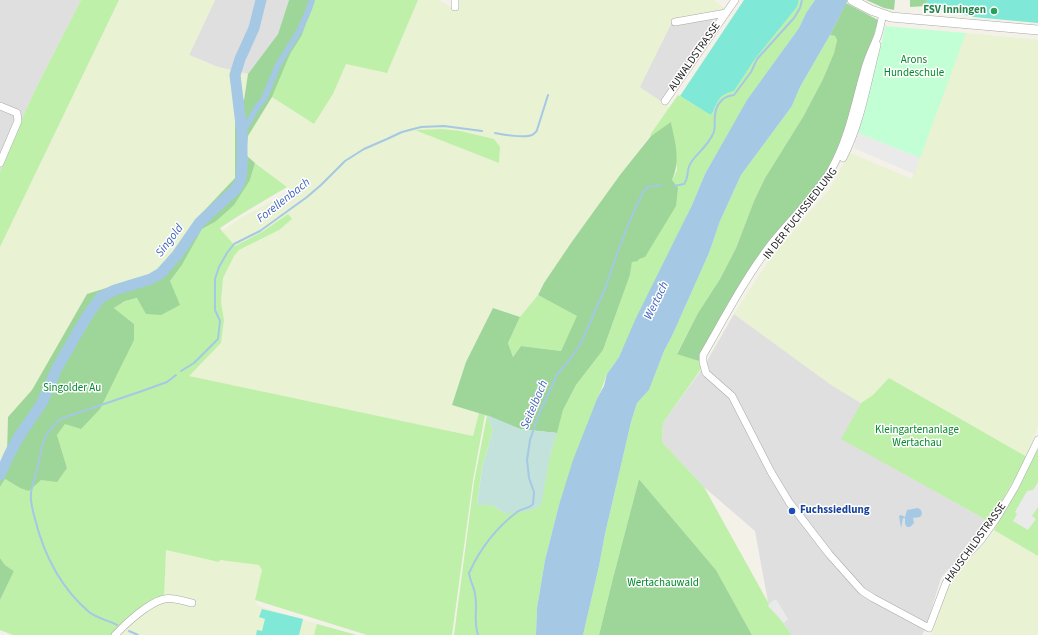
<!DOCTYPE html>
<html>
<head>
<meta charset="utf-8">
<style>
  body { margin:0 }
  canvas { display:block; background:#f3f1e8 }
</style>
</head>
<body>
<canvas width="1038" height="635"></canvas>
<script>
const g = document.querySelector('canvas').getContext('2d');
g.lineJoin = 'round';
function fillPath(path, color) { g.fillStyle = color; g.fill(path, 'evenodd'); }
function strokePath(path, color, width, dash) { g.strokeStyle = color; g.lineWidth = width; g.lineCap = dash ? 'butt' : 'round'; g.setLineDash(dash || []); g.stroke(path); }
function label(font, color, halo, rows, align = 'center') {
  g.font = font + ' "Source Sans 3",sans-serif'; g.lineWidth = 3; g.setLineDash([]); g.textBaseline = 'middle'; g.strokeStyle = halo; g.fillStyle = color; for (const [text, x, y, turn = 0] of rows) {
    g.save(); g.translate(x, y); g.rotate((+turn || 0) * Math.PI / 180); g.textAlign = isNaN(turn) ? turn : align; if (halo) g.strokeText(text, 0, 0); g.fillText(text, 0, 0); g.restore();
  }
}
const residential = new Path2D(`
  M 0,0 L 81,0 L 36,88 L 17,129 L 0,172 Z
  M 215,0 L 289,0 L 278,34 L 248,74 L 218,67 L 189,55 Z
  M 724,11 L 665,104 L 639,87 L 673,20 Z
  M 734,314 L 830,384 L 861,403 L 842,439 L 990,522 L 941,578 L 925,630 L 922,635 L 792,635 L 768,602 L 755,531 L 704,487 L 662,442 L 663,423 L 704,366 Z`);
const farmland = new Path2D(`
  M 119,0 L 215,0 L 189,55 L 218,67 L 248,74 L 244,100 L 235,101 L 236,178 L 201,214 L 173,256 L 154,273 L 87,294 L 32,391 L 8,417 L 7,453 L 0,465 L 0,247 Z
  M 418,0 L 439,0 L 450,7 L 457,9 L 458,0 L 714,0 L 725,9 L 723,11 L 673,20 L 640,87 L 670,108 L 571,243 L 544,283 L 538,295 L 520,317 L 493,308 L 452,405 L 479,413 L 473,436 L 188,376 L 221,343 L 224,320 L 221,302 L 223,278 L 234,256 L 239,250 L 279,230 L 288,214 L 262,232 L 235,246 L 222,231 L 241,218 L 291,190 L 246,155 L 248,136 L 272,97 L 314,124 L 333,94 L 346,64 L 387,73 Z
  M 966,33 L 1038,40 L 1038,426 L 1027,457 L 889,378 L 873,395 L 861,403 L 830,384 L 734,314 L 771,257 L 829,190 L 850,153 L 912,179 L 936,112 Z
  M 994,530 L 1038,556 L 1038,635 L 931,635 L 933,631 L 947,588 L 958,571 L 986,541 Z
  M 166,550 L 219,562 L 220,560 L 259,565 L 262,570 L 255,600 L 258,606 L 317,624 L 314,635 L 120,635 L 117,633 L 137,615 L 164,599 Z`);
const grass = new Path2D(`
  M 81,0 L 119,0 L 0,247 L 0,172 L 17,129 L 36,88 Z
  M 314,0 L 418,0 L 387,73 L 346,64 L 333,94 L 314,124 L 272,97 L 290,53 L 302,35 Z
  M 799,0 L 815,0 L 806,13 L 799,28 L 747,101 L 705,174 L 692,205 L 619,357 L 607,374 L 559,505 L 545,560 L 537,608 L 536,635 L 454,635 L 474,482 L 487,415 L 493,430 L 482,468 L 477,504 L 492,505 L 506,514 L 550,456 L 563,410 L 576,385 L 603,350 L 630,275 L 632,262 L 677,170 L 671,123 L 651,136 L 650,135 L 678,95 L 709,114 L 712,114 C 718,100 719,95 734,91 L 755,59 L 797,7 Z
  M 830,35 L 835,36 L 837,40 L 834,53 L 823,79 L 803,117 L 765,178 L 754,201 L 736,248 L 720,279 L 698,313 L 677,353 L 702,362 L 701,369 L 663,423 L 662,442 L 704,487 L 769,604 L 792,635 L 752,635 L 716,570 L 639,479 L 613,578 L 599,635 L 583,635 L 599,566 L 605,534 L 631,422 L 637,403 L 649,390 L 664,351 L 672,336 L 709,253 L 720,221 L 741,175 L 792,106 L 800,87 Z
  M 442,129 L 460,131 L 494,139 L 500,147 L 499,163 L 415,130 Z
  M 255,163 L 287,187 L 240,215 L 220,228 L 222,231 L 235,246 L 262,232 L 288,214 L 292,219 L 279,230 L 239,250 L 234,256 L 223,278 L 221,302 L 224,320 L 221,343 L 189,376 L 473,436 L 479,413 L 485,415 L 473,480 L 452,635 L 367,635 L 255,600 L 262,570 L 259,565 L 220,560 L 219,562 L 166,550 L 164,599 L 153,604 L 117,634 L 120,635 L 13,635 L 0,630 L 0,600 L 14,571 L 5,565 L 0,558 L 0,487 L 5,479 L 20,488 L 67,468 L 57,435 L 134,324 L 114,308 L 125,301 L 138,298 L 170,281 L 182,265 L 202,229 L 215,222 L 250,180 Z
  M 538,295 L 578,316 L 561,351 L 521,346 L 513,357 L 508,343 L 520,317 Z
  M 889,378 L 1027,457 L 990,522 L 841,439 L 861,403 L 873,395 Z
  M 1038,447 L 1038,556 L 994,530 L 1018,489 Z
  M 317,624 L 357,635 L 314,635 Z`);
const forest = new Path2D(`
  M 289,0 L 314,0 L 302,35 L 290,54 L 272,97 L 248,136 L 246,155 L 255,163 L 250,180 L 234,205 L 215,222 L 202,229 L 182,265 L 170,281 L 180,305 L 161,315 L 146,314 L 137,298 L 125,301 L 114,308 L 134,324 L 134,340 L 100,409 L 81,429 L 65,424 L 57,435 L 67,468 L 57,482 L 41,480 L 29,491 L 20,488 L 5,479 L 0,487 L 0,465 L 7,453 L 8,417 L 32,390 L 87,294 L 154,273 L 173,256 L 201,214 L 235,178 L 235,101 L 244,100 L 248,74 L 278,34 Z
  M 866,0 L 895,0 L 894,10 L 884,8 Z
  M 910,0 L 927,0 L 926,6 L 910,7 Z
  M 846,3 L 878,20 L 853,115 L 830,171 L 772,243 L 702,362 L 677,354 L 698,313 L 720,279 L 736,248 L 754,201 L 765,178 L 803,117 L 823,79 L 834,53 L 837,40 L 835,36 L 830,35 Z
  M 671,122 C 675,143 681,160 672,180 L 678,188 L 676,206 L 645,257 L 639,259 L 638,261 L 632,262 L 630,275 L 603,350 L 576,385 L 563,410 L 557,433 L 520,429 L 485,415 L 452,405 L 466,362 L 493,308 L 520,317 L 508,343 L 513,357 L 521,346 L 561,351 L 577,316 L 538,295 L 544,283 L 571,243 L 620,175 L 651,136 Z
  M 639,479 L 716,570 L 752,635 L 599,635 L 613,578 Z
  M 0,558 L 5,565 L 14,571 L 0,600 Z`);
const wetland = new Path2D(`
  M 487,415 L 520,429 L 557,433 L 550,456 L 541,505 L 531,510 L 506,514 L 492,505 L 477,505 L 482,468 L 493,430 Z`);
const park = new Path2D(`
  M 885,26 L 966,33 L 920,158 L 858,133 L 882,41 Z`);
const pitch = new Path2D(`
  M 744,0 L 799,0 L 797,7 L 755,59 L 734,91 C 719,95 718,100 712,114 L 709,114 L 680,96 Z
  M 927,0 L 1038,0 L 1038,23 L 974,17 L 926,6 Z
  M 262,609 L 303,619 L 299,635 L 256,635 L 257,630 L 262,631 L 265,619 L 259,617 Z`);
const parking = new Path2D(`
  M 858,133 L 920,158 L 914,174 L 854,148 Z
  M 1038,482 L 1038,507 L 1032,516 L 1036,519 L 1028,530 L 1013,521 L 1017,514 L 1015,512 L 1027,491 L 1033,490 Z
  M 776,599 L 788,619 L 784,623 L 768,606 L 771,602 Z`);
const water = new Path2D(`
  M 815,0 L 848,0 L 830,35 L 800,87 L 792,106 L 741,175 L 720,221 L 709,253 L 672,336 L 664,351 L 649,390 L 637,403 L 631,422 L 605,534 L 599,566 L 583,635 L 536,635 L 537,608 L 545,560 L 559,505 L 573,460 L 597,399 L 604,386 L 607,374 L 619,357 L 636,318 L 692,205 L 705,174 L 747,100 L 799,28 L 806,13 Z
  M 918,508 L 921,510 L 922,514 L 920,517 L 913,518 L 914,523 L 910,527 L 907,527 L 905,524 L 905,518 L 903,518 L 901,528 L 899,516 L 901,515 L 905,517 L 907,510 Z`);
const stream = new Path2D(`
  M 495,133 C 504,135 525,138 532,135 C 534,134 537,131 537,130 L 548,95
  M 674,186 L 684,184 C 690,176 685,170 692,161 C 699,152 708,145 713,134 C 716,128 714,122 715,115 C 716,104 723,96 734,95 L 751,72 L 757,59 L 794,18 L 800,8 L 802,0
  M 181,371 L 194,363 L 218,339 L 220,321 L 215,310 L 215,279 L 219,267 L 227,253 L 234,244 L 260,231 L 307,197 L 321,185 L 345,161 L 364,149 L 387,139 L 402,132 L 421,127 L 444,126 L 482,131
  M 117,625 C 108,620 96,618 89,612 C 61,588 44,555 35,519 C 33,511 30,502 31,494 C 31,487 37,473 38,465 C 43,442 42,436 60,419 L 142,391 L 167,382 L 176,375
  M 129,631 L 138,635
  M 478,635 C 473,620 478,609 475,594 C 474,587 470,581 469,573 C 480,549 496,528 517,512 C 522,508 529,509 533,504 L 534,492 L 529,478 L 527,460 L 530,440 L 539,414 L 558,373 L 571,358 L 582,341 L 606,286 L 618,251 L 630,220 L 643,192 L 648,187 L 661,185`);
const canal = new Path2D(`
  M 242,133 L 258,106 L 264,99 L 278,65 L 300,30 L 309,9 L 312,0`);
const river = new Path2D(`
  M 0,475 L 10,453 L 20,435 L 42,403 L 57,368 L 68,349 L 87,316 L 101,297 L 115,290 L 151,279 L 161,273 L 177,255 L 200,222 L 236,189 L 240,182 L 242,169 L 242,133 L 235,75 L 240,59 L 254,28 L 261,0`);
const minor = new Path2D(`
  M 455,7 L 455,0
  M 883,15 C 881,21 880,29 878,35 C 873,48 867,59 864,72 C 854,106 849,138 831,170 C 815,197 791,219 772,243 C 745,278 725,317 703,355 L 703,362 L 706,373 L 732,396 L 771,472 L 789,502 L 829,554 L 862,591 L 873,598 L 929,628 L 946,583 L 958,564 L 981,540 L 996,519 L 1015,487 L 1038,440
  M 675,22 L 726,13
  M 665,101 L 735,0
  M 0,106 L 17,113 L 18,121 L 0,163
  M 843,158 C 861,123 867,83 877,45
  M 115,635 C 126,623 148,603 164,599 C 173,597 183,601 192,603`);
const tertiary = new Path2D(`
  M 852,0 L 871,10 L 891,17 L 1038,30`);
const markers = [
  [994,11,4,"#2e9e5b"],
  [792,511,4,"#1a4fb4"]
];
const leisureNames = [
  ["FSV Inningen",986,11]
];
const streetNames = [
  ["AUWALDSTRASSE",695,57,-55],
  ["IN DER FUCHSSIEDLUNG",801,214,-52],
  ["HAUSCHILDSTRASSE",976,543,-54]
];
const parkNames = [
  ["Arons",914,61],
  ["Hundeschule",914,74],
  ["Singolder Au",72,389],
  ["Kleingartenanlage",917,431],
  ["Wertachau",917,444],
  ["Wertachauwald",663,584]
];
const transitNames = [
  ["Fuchssiedlung",800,511]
];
const waterNames = [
  ["Forellenbach",284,201,-38],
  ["Singold",170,241,-53],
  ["Wertach",657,301,-64],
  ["Seitelbach",535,405,-67]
];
fillPath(residential, '#e0dfdf');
fillPath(farmland, '#e9f2d2');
fillPath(grass, '#bef0aa');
fillPath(forest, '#9ed699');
fillPath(wetland, '#c3e2db');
fillPath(park, '#c3ffd5');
fillPath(pitch, '#7fe8d6');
fillPath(parking, '#eaeaea');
fillPath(water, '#a5c8e4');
strokePath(stream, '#a5c8e4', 2);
strokePath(canal, '#a5c8e4', 6);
strokePath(river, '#a5c8e4', 11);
strokePath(minor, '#a9a9a9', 8);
strokePath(tertiary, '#a9a9a9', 10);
strokePath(minor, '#fff', 7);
strokePath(tertiary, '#fff', 9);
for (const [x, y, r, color] of markers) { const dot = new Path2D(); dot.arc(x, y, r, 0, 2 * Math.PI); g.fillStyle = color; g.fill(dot); strokePath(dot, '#fff', 1.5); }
label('bold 11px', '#27864d', '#fff', leisureNames, 'right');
label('11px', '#222', '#fff', streetNames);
label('11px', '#02892a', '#fff', parkNames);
label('bold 11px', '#164399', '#fff', transitNames, 'left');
label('italic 12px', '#4366bc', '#fff', waterNames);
</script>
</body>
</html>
